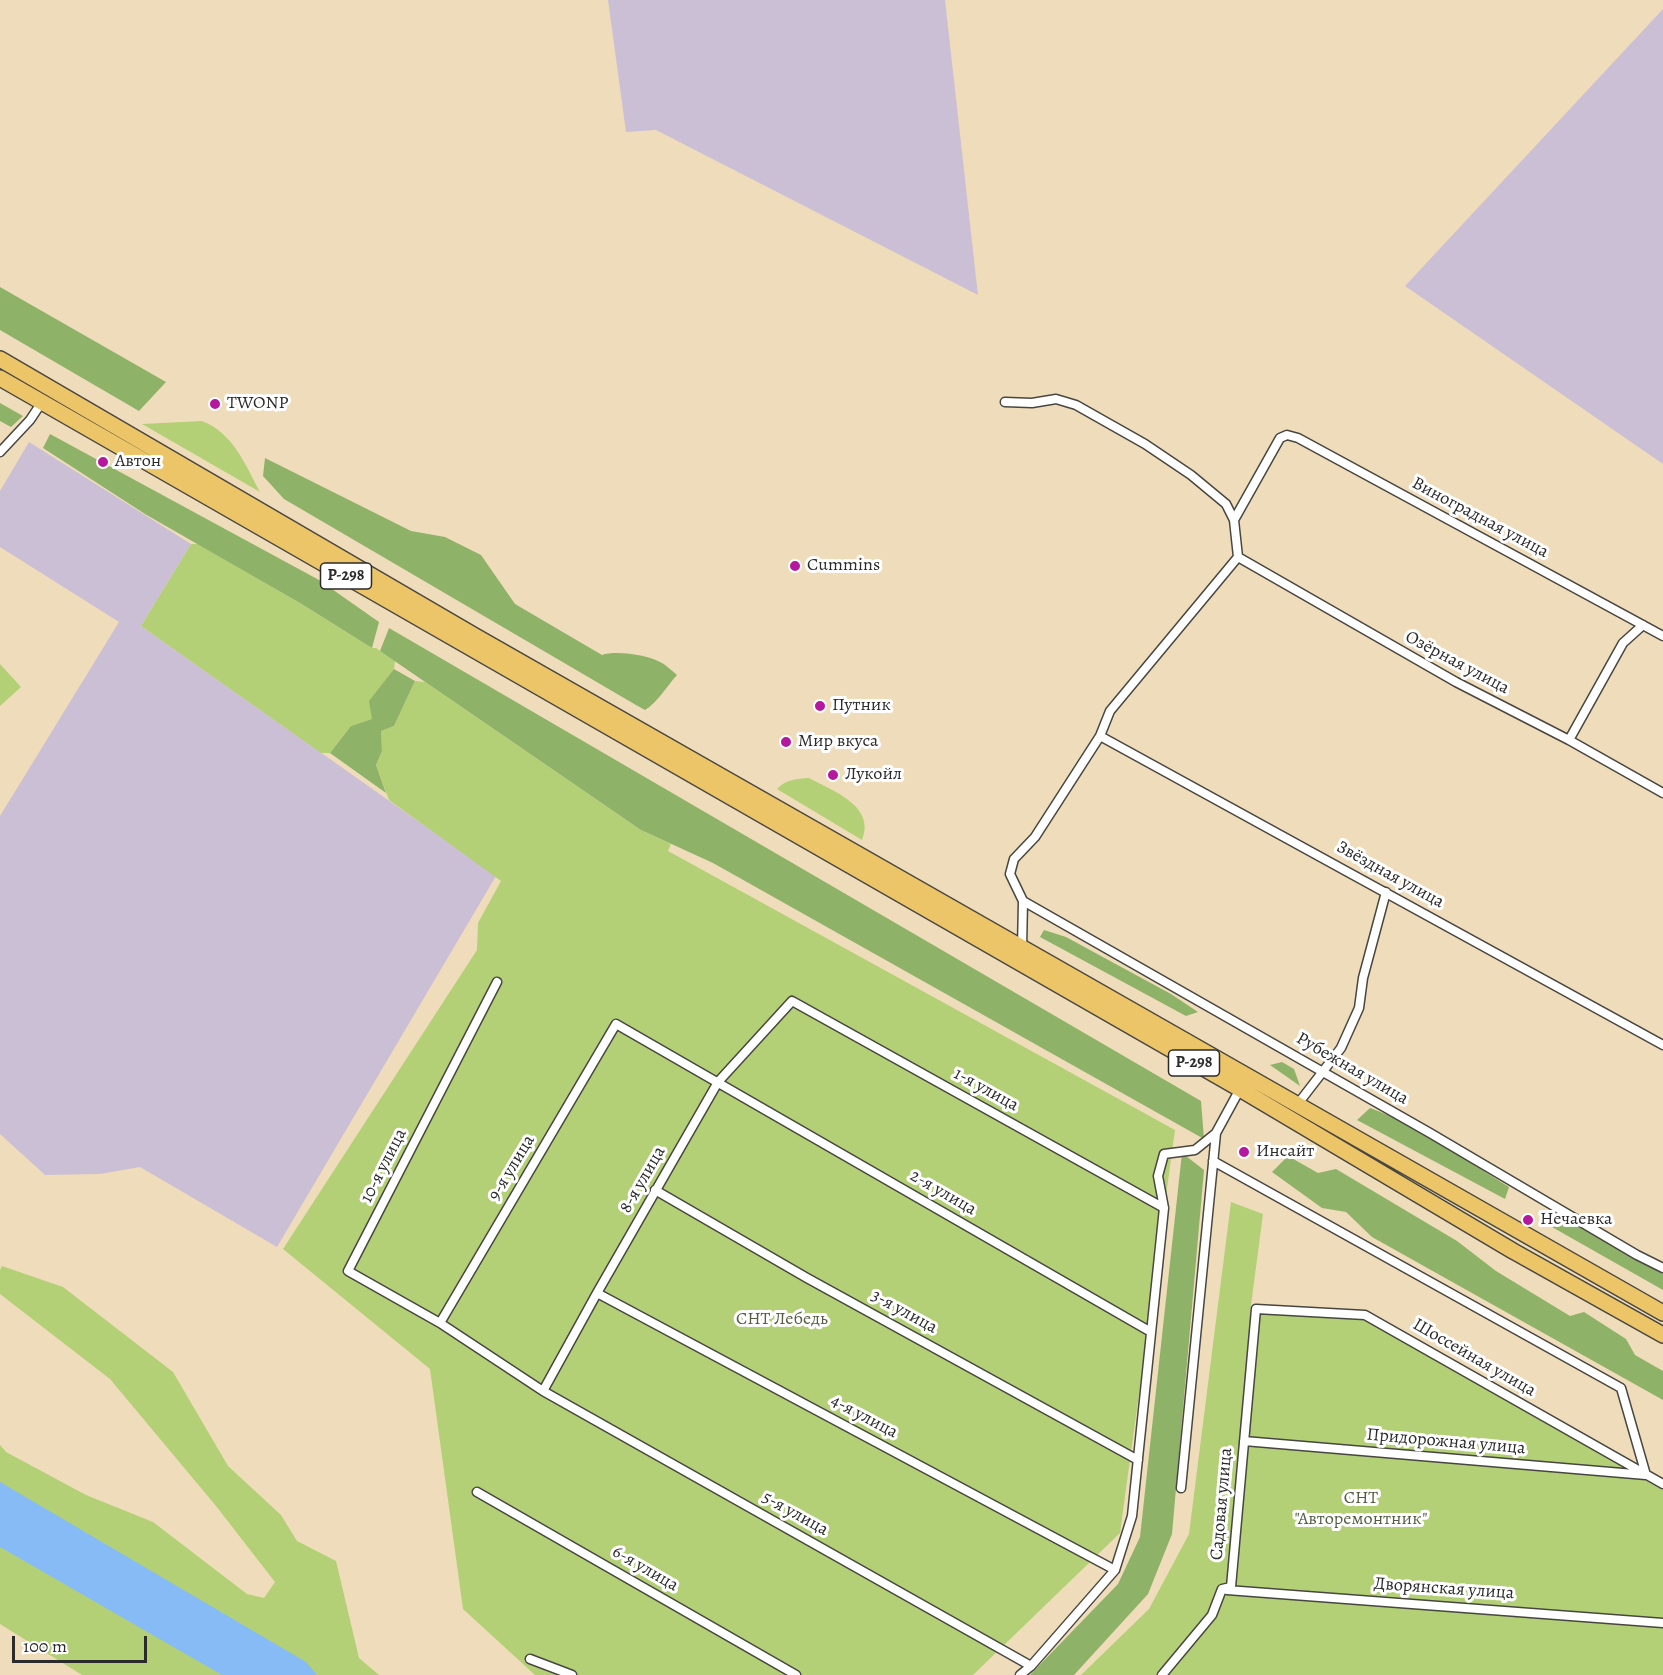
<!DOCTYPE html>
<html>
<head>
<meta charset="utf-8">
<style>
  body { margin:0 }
  #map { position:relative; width:1663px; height:1675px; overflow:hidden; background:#efdcba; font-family:Alegreya,serif }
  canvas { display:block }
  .scale { position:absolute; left:12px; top:1636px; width:135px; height:27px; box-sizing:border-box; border:3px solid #2b2b2b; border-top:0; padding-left:8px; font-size:18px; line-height:21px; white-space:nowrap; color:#2b2b2b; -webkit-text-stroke:4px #fff; paint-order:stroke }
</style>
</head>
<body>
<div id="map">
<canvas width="1663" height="1675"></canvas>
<div class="scale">100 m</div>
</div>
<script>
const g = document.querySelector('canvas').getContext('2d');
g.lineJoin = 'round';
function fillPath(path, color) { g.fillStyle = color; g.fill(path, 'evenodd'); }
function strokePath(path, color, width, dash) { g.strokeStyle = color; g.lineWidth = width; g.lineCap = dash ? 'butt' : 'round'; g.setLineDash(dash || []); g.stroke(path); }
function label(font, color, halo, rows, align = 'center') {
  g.font = font + ' Alegreya,serif'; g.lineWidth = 6; g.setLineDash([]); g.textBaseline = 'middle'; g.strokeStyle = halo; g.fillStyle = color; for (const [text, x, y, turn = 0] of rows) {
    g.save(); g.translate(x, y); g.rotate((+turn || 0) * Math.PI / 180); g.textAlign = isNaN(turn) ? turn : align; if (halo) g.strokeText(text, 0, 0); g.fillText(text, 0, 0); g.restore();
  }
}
const industrial = new Path2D(`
  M 608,0 L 945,0 L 978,295 L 656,130 L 626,132 Z
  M 1663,9 L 1663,464 L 1405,286 Z
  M 29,442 L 191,544 L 141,626 L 496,876 L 277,1247 L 140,1167 L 100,1174 L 45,1175 L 0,1134 L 0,816 L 119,622 L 0,547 L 0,491 Z`);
const green = new Path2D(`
  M 202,421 C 233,433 245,464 260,492 L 142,424 Z
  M 191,544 L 198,544 L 300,603 L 372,648 L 376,648 L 395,661 L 394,669 L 370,701 L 373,719 L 351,726 L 330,753 L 321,753 L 141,626 Z
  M 0,664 L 21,687 L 0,706 Z
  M 415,681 L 425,682 L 641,830 L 671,844 L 668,851 L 1175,1130 L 1120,1533 L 973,1675 L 535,1675 L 463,1609 L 430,1369 L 283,1249 L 477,950 L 478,923 L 501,881 L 389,800 L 376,765 L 382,751 L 381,731 L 394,726 Z
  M 809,778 C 833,791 876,806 862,840 L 777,789 C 786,779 797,779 809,778 Z
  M 1231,1202 L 1263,1214 L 1250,1313 L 1362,1319 L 1663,1488 L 1663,1675 L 1081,1675 L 1149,1609 L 1189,1534 Z
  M 2,1266 L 63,1287 L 173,1372 L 228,1466 L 281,1515 L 297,1541 L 336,1561 L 359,1658 L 379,1675 L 82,1675 L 0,1624 L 0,1445 L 6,1452 L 86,1495 L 153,1522 L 247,1594 L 264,1598 L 275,1582 L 216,1506 L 110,1379 L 0,1294 L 0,1270 Z`);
const forest = new Path2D(`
  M 0,287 L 166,382 L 139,411 L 0,330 Z
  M 0,403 L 23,416 L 11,427 L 0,421 Z
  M 50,434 L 319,580 L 379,622 L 372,648 L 300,603 L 145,514 L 43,448 Z
  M 265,458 L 411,531 L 445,537 L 481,555 L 515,604 L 602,655 C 616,650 649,655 662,663 C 667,666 672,671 677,675 C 666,687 658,702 645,710 L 636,705 L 284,499 L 263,476 Z
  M 389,628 L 1201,1101 L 1204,1139 L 713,863 L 641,830 L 380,651 Z
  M 394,669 L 415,681 L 394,726 L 381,731 L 382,751 L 376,765 L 386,793 L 330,753 L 351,726 L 372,719 L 369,701 Z
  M 1044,930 L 1066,937 L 1171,994 L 1198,1012 L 1186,1016 L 1040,937 Z
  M 1282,1062 L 1294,1069 L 1300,1086 L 1270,1065 Z
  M 1370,1108 C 1420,1126 1465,1160 1509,1187 L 1505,1199 L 1357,1120 Z
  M 1182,1153 L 1204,1170 L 1172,1534 L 1148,1594 L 1074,1675 L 1030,1675 L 1118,1584 L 1140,1537 Z
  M 1288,1156 L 1318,1173 L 1336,1169 L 1457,1241 L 1496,1271 L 1570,1316 L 1584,1312 L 1626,1339 L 1635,1355 L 1663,1371 L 1663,1400 L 1372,1237 L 1346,1212 L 1322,1208 L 1272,1172 Z
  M 1556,1214 L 1663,1274 L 1663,1290 L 1552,1227 Z`);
const water = new Path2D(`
  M 0,1482 L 306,1662 L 317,1675 L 222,1675 L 0,1547 Z`);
const street = new Path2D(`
  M 1005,402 L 1032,403 L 1056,399 L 1076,405 L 1145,444 L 1191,475 L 1226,504 L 1234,520
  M 0,452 L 30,420 L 42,402
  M 1238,557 L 1456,682 L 1569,740 L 1663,793
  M 1100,736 L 1663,1045
  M 1569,740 L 1623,643 L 1643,625
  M 1023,901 L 1430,1133 L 1637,1255 L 1663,1268
  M 1022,948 L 1023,901 L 1010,874 L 1014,859 L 1035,837 L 1100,736 L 1110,711 L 1238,557 L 1234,520 L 1280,438 L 1287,435 L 1298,438 L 1663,636
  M 1297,1105 L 1341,1048 L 1359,1008 L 1363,978 L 1386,892
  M 1213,1161 L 1621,1388 L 1646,1475 L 1244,1441
  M 655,1190 L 807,1278 L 1138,1460
  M 597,1293 L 1115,1570
  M 440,1323 L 348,1271 L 497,982
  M 543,1391 L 597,1293 L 718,1082 L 792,1001 L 1164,1208
  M 1181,1488 L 1216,1133
  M 477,1492 L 796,1675
  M 1227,1590 L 1663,1623
  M 530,1659 L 572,1675
  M 1031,1666 L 543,1391 L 440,1323 L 616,1024 L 1151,1332
  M 1020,1675 L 1031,1666 L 1115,1570 L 1132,1516 L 1164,1208 L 1158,1176 L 1164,1154 L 1195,1150 L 1216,1133 L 1240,1089
  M 1162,1675 L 1212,1615 L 1222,1589 L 1231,1587 L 1256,1309 L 1365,1315 L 1663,1484`);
const highway = new Path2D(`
  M 0,359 L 475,636 L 1663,1313
  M 0,378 L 1240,1089 L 1513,1251 L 1663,1335`);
const markers = [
  [215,404,6,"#b5179e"],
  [103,462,6,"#b5179e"],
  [795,566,6,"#b5179e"],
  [820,706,6,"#b5179e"],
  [786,742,6,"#b5179e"],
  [833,775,6,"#b5179e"],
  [1244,1152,6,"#b5179e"],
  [1528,1220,6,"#b5179e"]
];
const shields = [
  [346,576,51],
  [1194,1063,51]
];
const shieldNames = [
  ["Р-298",346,576],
  ["Р-298",1194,1063]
];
const poiNames = [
  ["TWONP",227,404],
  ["Автон",115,462],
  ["Cummins",807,566],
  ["Путник",832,706],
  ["Мир вкуса",798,742],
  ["Лукойл",845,775],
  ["Инсайт",1256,1152],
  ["Нечаевка",1540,1220]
];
const streetNames = [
  ["Виноградная улица",1480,518,28],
  ["Озёрная улица",1457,663,28],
  ["Звёздная улица",1390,875,29],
  ["Рубежная улица",1352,1069,30],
  ["1-я улица",986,1090,29],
  ["10-я улица",384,1166,-63],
  ["9-я улица",512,1168,-59],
  ["8-я улица",643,1180,-60],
  ["2-я улица",943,1193,30],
  ["3-я улица",904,1312,29],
  ["Шоссейная улица",1474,1358,30],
  ["4-я улица",864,1417,28],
  ["Придорожная улица",1446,1442,5],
  ["Садовая улица",1222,1504,-85],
  ["5-я улица",795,1514,29],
  ["6-я улица",645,1569,30],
  ["Дворянская улица",1444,1589,4]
];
const parkNames = [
  ["СНТ Лебедь",782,1320],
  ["СНТ",1361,1499],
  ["\"Авторемонтник\"",1361,1520]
];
fillPath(industrial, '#cbbfd5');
fillPath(green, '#b3d076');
fillPath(forest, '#8eb267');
fillPath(water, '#87bbf5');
strokePath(street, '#484640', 11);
strokePath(highway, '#484640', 18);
strokePath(street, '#fff', 8);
strokePath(highway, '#edc569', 15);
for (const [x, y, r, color] of markers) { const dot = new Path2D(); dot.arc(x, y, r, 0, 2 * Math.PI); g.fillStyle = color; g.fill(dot); strokePath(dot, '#fff', 2); }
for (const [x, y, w] of shields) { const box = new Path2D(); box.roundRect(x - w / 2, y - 13, w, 26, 4.5); g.fillStyle = '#fff'; g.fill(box); strokePath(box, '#2b2b2b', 1.5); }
label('bold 16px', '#2b2b2b', null, shieldNames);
label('18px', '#2b2b2b', '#fff', poiNames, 'left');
label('18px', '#2b2b2b', '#fff', streetNames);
label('18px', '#545d42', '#fff', parkNames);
</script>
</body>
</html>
